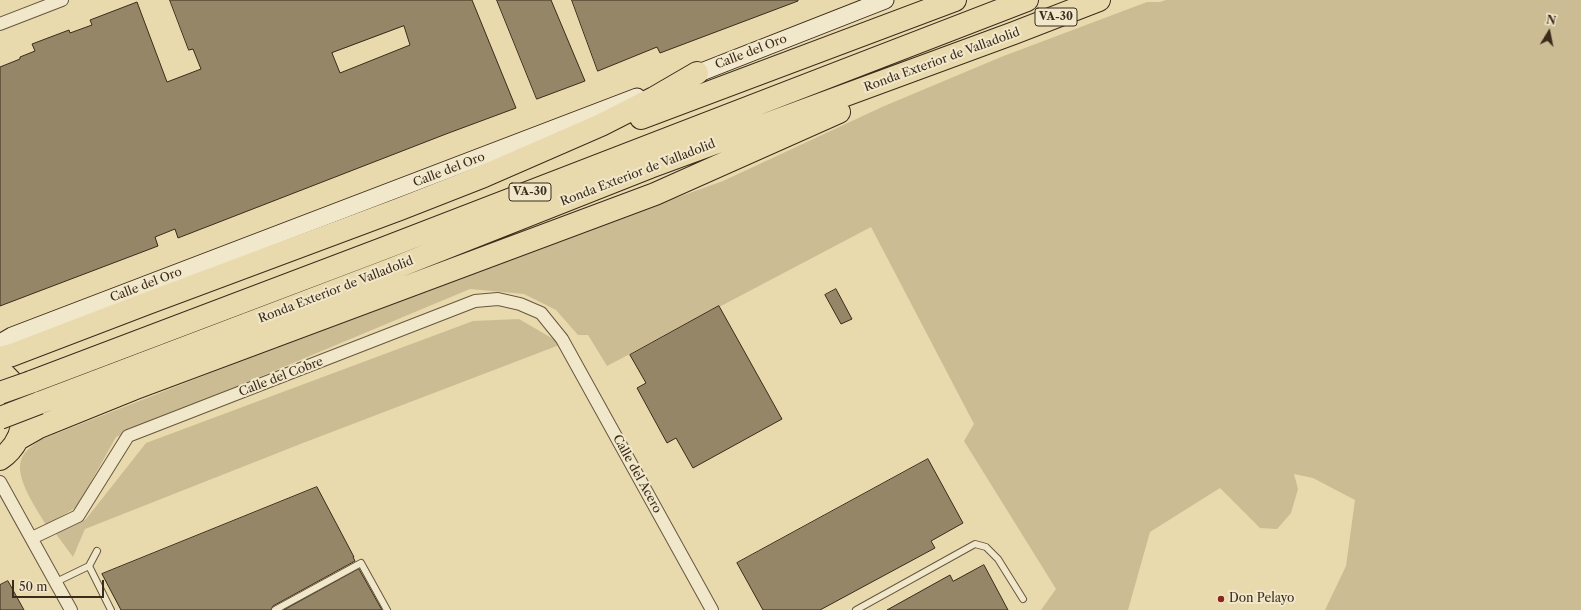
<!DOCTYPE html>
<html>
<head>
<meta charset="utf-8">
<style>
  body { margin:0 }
  #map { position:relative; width:1581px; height:610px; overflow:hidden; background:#e9daad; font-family:"Libre Caslon Text",serif }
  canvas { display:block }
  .north { position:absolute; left:1529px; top:12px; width:40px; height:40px; -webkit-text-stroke:3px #f1e7ca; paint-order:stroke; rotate:10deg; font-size:11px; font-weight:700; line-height:16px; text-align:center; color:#3b2b1b }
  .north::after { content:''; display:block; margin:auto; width:14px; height:18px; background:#3b2b1b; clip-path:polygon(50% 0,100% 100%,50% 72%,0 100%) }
  .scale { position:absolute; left:12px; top:580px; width:92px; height:18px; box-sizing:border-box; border:2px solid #3b2b1b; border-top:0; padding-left:5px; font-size:12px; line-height:14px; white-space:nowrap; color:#3b2b1b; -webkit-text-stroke:3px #f1e7ca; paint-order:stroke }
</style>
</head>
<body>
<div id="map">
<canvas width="1581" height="610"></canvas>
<div class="north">N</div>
<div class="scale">50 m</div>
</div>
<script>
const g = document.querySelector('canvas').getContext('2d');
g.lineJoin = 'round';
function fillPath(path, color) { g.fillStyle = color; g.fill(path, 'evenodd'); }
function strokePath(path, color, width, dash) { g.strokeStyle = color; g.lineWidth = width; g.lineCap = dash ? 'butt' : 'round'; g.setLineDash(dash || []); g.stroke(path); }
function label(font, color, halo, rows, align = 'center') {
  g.font = font + ' "Libre Caslon Text",serif'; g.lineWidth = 4; g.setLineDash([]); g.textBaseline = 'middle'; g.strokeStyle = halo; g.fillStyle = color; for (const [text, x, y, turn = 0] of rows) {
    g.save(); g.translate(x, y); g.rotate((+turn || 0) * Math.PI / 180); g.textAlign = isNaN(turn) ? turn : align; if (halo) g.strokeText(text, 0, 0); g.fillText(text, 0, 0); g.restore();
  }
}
const green = new Path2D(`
  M 1166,0 L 1581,0 L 1581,610 L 1325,610 L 1346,566 L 1355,500 L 1313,478 L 1294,474 L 1298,489 L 1291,513 L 1277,529 L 1260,528 L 1220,488 L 1150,532 L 1128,610 L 1041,610 L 1056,589 L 964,441 L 974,424 L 871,227 L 607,366 L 588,335 L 578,335 L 556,310 L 524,294 L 470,289 L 116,437 L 77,507 L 46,525 C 37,509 15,479 21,460 C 24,451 33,445 40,440 L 442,282 L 723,181 L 882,107 L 1001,57 L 1147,2 L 1160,2 Z
  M 519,319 L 562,344 L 303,443 L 85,529 L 73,557 L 56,534 L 86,519 L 146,443 L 473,321 Z`);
const building = new Path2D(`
  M 170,0 L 472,0 L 516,108 L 446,134 L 178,238 L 175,229 L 155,237 L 158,246 L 0,306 L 0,67 L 20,59 L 20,57 L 35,51 L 32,44 L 69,30 L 70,33 L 92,25 L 90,20 L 137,2 L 167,82 L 201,69 L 193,49 L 189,50 ZM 404,26 L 410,45 L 340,73 L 332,53 Z
  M 497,0 L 551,0 L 585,81 L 537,99 Z
  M 572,0 L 798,0 L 798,1 L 660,53 L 657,47 L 598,71 Z
  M 836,289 L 852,319 L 841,324 L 825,295 Z
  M 719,306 L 782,419 L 693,468 L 676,438 L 667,443 L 637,388 L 646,383 L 630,355 Z
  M 928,459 L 963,523 L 931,541 L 935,548 L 820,610 L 763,610 L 737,563 Z
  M 317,487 L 354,557 L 353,557 L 355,561 L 273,606 L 271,610 L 121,610 L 102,574 Z
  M 984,565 L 1008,610 L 887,610 L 950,575 L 953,581 Z
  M 359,569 L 382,610 L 284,610 Z
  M 8,581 L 24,610 L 0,610 L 0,585 Z`);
const lane = new Path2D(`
  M 89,566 L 111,610
  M 56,582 L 89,566 L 97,551
  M 275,610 L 361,563 L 387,610
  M 856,610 L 975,544 L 986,547 L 998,559 L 1023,599`);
const street = new Path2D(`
  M 0,24 L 62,0
  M 0,482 L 71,610
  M 32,538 L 78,516 L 128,436 L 475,301 L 498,299 L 520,304 L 541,313 L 562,339 L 712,610`);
const secondary = new Path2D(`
  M 686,78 L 885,0
  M 0,343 L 12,336 L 637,97`);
const highway = new Path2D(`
  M 641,118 L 955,0
  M 0,358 L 12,355 L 148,303 L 400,209 L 484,176 L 601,125 L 654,98 L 697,73
  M 0,371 C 30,393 31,438 0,459
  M 31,382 L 382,249 L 1027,0
  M 39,403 L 392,269 L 650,167 L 1014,33 L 1099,0
  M 18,439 L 39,427 L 133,389 L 655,194 L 839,112`);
const highwayBridge = new Path2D(`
  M 0,393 L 31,382
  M 0,418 L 39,403`);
const markers = [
  [1221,599,4,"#8f2418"]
];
const shields = [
  [1056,17,42],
  [530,192,42]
];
const shieldNames = [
  ["VA-30",1056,17],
  ["VA-30",530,192]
];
const streetNames = [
  ["Calle del Oro",751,52,-21],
  ["Ronda Exterior de Valladolid",942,60,-20],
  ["Calle del Oro",449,170,-21],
  ["Ronda Exterior de Valladolid",638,173,-21],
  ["Calle del Oro",146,285,-21],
  ["Ronda Exterior de Valladolid",336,290,-21],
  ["Calle del Cobre",281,377,-21],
  ["Calle del Acero",637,474,61]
];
const poiNames = [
  ["Don Pelayo",1229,599]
];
fillPath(green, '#cbbc94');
fillPath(building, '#958667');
strokePath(building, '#3b2b1b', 1);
strokePath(lane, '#665740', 8);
strokePath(street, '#665740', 14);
strokePath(secondary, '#3b2b1b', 19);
strokePath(highway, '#3b2b1b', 24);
strokePath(lane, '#f1e7ca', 6);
strokePath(street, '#f1e7ca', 12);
strokePath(secondary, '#f1e7ca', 17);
strokePath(highway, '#e9daad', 22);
strokePath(highwayBridge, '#3b2b1b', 24, []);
strokePath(highwayBridge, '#e9daad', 22);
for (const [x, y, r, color] of markers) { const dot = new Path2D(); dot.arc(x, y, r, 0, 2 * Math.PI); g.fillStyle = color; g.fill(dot); strokePath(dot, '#f1e7ca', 1.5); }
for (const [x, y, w] of shields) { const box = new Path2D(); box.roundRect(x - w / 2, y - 9, w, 18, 3); g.fillStyle = '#f1e7ca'; g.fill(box); strokePath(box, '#3b2b1b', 1); }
label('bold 11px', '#3b2b1b', null, shieldNames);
label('12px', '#3b2b1b', '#f1e7ca', streetNames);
label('12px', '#3b2b1b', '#f1e7ca', poiNames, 'left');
</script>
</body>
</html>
